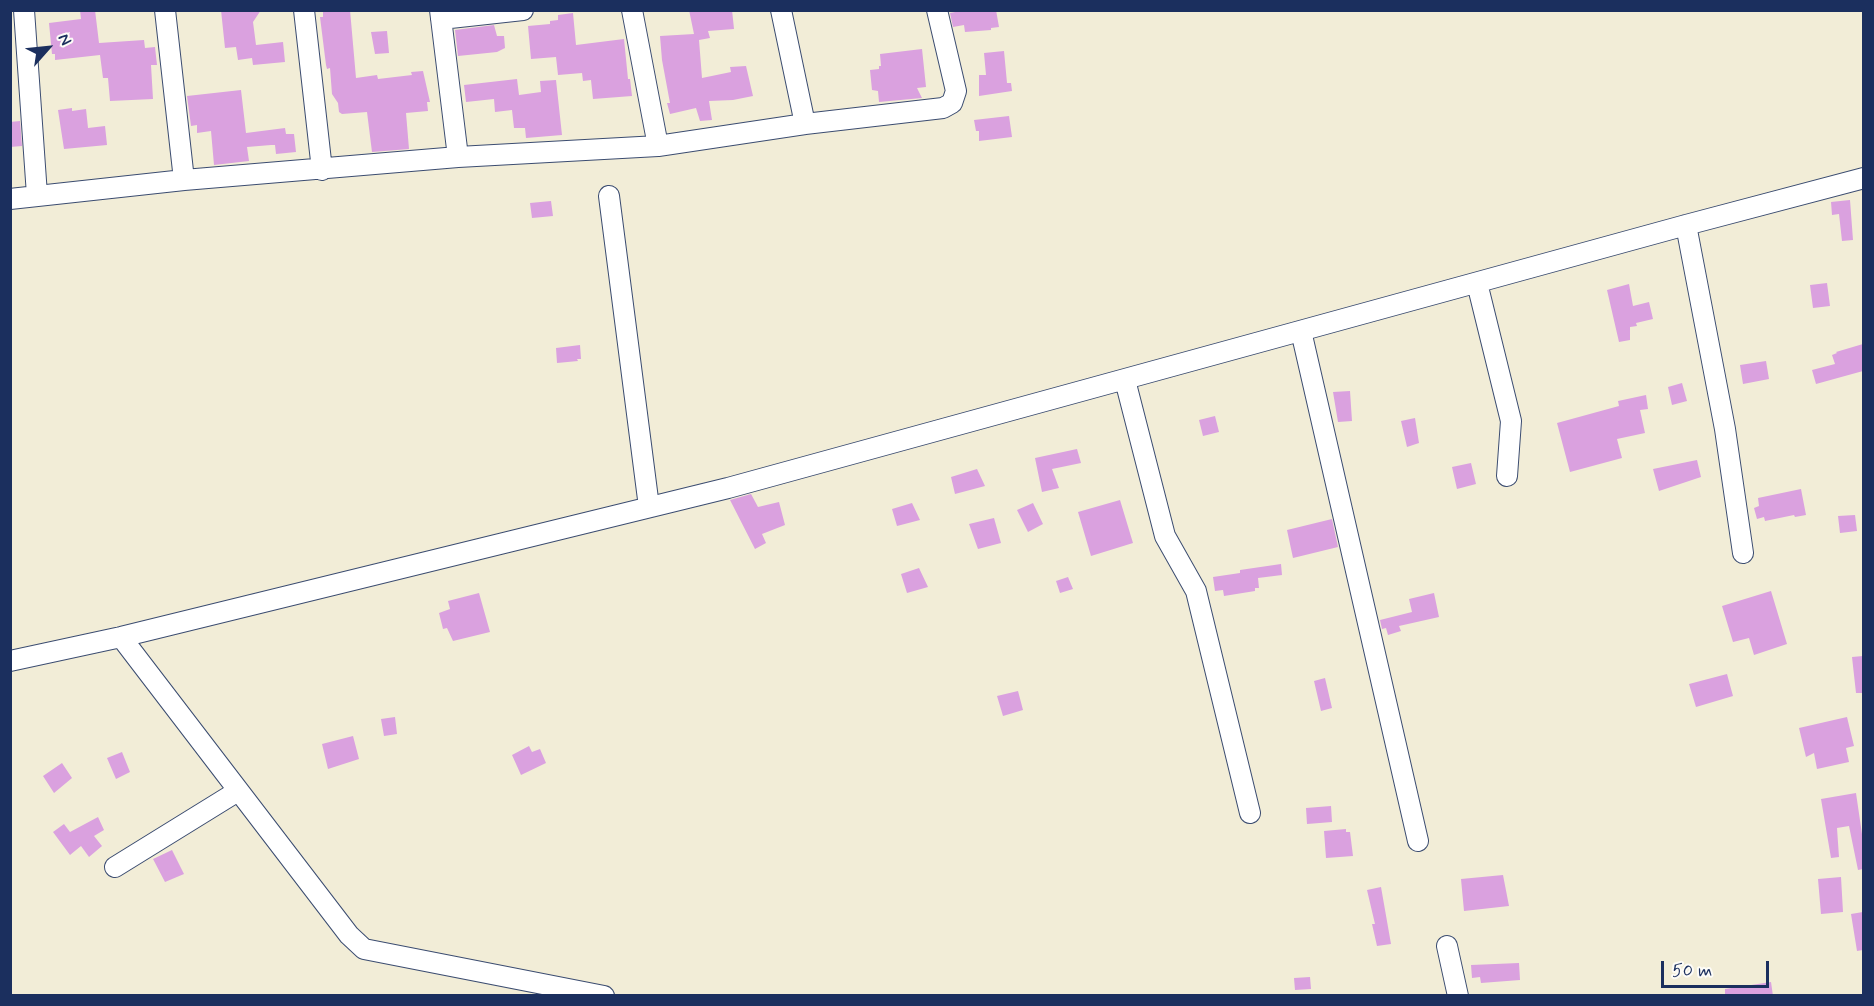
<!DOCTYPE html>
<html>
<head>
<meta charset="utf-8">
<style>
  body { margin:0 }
  #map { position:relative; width:1874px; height:1006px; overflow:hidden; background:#f2edd7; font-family:Mynerve,sans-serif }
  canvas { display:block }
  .frame { position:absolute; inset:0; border:12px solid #1b2f5e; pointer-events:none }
  .north { position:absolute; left:18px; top:18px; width:60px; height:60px; -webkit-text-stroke:4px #fdfcf7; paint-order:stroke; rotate:63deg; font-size:16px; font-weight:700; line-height:24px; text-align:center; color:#1b2f5e }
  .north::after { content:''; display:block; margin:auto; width:21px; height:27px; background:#1b2f5e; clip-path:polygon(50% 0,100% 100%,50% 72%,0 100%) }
  .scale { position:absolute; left:1661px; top:961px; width:108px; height:27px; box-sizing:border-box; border:3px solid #1b2f5e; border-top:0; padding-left:8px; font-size:18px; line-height:21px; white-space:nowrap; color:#1b2f5e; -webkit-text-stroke:4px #fdfcf7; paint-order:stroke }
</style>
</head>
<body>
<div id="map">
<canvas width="1874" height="1006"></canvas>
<div class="frame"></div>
<div class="north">N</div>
<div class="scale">50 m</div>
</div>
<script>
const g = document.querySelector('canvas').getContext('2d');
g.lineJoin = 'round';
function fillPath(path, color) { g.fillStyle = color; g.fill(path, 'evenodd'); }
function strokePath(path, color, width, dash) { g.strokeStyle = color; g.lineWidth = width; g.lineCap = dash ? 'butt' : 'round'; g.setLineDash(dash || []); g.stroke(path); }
const building = new Path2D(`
  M 80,10 L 95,10 L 99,43 L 144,40 L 145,48 L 155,47 L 157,65 L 151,65 L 153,99 L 110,101 L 108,78 L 103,78 L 100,55 L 55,60 L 55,54 L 52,54 L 49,23 L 81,19 Z
  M 221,10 L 261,10 L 253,22 L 256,45 L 283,42 L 285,62 L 253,65 L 252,58 L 238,60 L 236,47 L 225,48 Z
  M 323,10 L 350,10 L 356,78 L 377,75 L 378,79 L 412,75 L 411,72 L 423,71 L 430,102 L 427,102 L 428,111 L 406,113 L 409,149 L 372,152 L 367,112 L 342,114 L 339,112 L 338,103 L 332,94 L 330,68 L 327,69 L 326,65 L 320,17 L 323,17 Z
  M 689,10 L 732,10 L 734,29 L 708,31 L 710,38 L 699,40 L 702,78 L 731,72 L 730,67 L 746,66 L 753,96 L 733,100 L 709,101 L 712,120 L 700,121 L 696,108 L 670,114 L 667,103 L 670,103 L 662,60 L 660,36 L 694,34 Z
  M 966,10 L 996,10 L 999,27 L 991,28 L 991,30 L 965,32 L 964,25 L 953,27 L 950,13 Z
  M 573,13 L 576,45 L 624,39 L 628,79 L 630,79 L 632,96 L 593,99 L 591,80 L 583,81 L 582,73 L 558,75 L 556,57 L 531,59 L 528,26 L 550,24 L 550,21 L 558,20 L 558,15 Z
  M 494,25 L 497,36 L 504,36 L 505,48 L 497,52 L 458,56 L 455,30 Z
  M 387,31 L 389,53 L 375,54 L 371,32 Z
  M 922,49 L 926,87 L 917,88 L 922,98 L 879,102 L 878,91 L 872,90 L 870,70 L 879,69 L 879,66 L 881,66 L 880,54 Z
  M 1004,51 L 1007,83 L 1011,83 L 1012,91 L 979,96 L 979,75 L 986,75 L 984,53 Z
  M 517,79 L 519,95 L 541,92 L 540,81 L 556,80 L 562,135 L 526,138 L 525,128 L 514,128 L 512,110 L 495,112 L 494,99 L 466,102 L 464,85 Z
  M 241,90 L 246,133 L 285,128 L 286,134 L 294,134 L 296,152 L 276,154 L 275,145 L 271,145 L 247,147 L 249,161 L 214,165 L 211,131 L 197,133 L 197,125 L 191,126 L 187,96 Z
  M 72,108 L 72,111 L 86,109 L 88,128 L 105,126 L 107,145 L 64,149 L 58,110 Z
  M 1009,116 L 1012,137 L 979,141 L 979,131 L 976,131 L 974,120 Z
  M 20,121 L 22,146 L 10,147 L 10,122 Z
  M 1850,200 L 1853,240 L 1842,241 L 1839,214 L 1832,215 L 1831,202 Z
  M 551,201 L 553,216 L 532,218 L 530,203 Z
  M 1827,283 L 1830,306 L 1813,308 L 1810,285 Z
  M 1629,284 L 1633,306 L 1649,302 L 1653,319 L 1636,323 L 1637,326 L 1630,327 L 1630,340 L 1619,342 L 1607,290 Z
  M 1863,344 L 1863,371 L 1816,384 L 1812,370 L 1835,364 L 1832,355 L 1837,353 L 1836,352 Z
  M 580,345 L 581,359 L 577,359 L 578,361 L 557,363 L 556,348 Z
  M 1766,361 L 1769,379 L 1743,384 L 1740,365 Z
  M 1682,383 L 1687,401 L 1672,405 L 1668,387 Z
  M 1350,391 L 1352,421 L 1338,422 L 1333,392 Z
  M 1646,395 L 1648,409 L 1640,410 L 1645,433 L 1617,439 L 1622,458 L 1570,472 L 1557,423 L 1619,406 L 1618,401 Z
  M 1215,416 L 1219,432 L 1203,436 L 1199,420 Z
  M 1415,418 L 1419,443 L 1407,447 L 1401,421 Z
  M 1077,449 L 1081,463 L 1052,469 L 1059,488 L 1042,492 L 1035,458 Z
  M 1697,460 L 1701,477 L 1659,491 L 1653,469 Z
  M 1471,463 L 1476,484 L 1457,489 L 1452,467 Z
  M 977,469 L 985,486 L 955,494 L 951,477 Z
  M 1801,489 L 1806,515 L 1795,517 L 1794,515 L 1765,521 L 1764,517 L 1757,519 L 1754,508 L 1759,506 L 1758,498 Z
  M 751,494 L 758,507 L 779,502 L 785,525 L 762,534 L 766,543 L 755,549 L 730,500 Z
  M 1120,500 L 1133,543 L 1091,556 L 1078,512 Z
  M 912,503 L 920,520 L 897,526 L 892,509 Z
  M 1033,503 L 1043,524 L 1028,532 L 1017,510 Z
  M 1855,515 L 1857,531 L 1840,533 L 1838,516 Z
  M 994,518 L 1001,543 L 978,549 L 969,524 Z
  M 1332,519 L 1338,547 L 1293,558 L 1287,530 Z
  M 1281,564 L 1282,575 L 1258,578 L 1259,588 L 1255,588 L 1255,591 L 1224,596 L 1223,590 L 1215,591 L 1213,577 L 1240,573 L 1240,570 Z
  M 919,568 L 928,587 L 907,593 L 901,574 Z
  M 1068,577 L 1073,589 L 1060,593 L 1056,581 Z
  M 1771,591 L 1787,644 L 1754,655 L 1749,638 L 1733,642 L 1722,606 Z
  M 479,593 L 490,632 L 453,641 L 447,628 L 443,629 L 439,613 L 450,609 L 448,601 Z
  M 1434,593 L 1439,617 L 1399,626 L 1401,631 L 1388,635 L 1386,628 L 1382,629 L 1380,620 L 1412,612 L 1409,599 Z
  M 1863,656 L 1863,693 L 1856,693 L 1852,657 Z
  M 1727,674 L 1733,696 L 1696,707 L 1689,684 Z
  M 1325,678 L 1332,708 L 1321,711 L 1314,681 Z
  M 1018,691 L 1023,710 L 1003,716 L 997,696 Z
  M 395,717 L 397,734 L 384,736 L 381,719 Z
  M 1847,717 L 1854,746 L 1846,748 L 1849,762 L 1817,769 L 1814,753 L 1806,757 L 1799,728 Z
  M 353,736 L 359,759 L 328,769 L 322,744 Z
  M 529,746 L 532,752 L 540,749 L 546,763 L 521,775 L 512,755 Z
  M 122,752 L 130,772 L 116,779 L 107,758 Z
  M 62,763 L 72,778 L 54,793 L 43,776 Z
  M 1856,793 L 1863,841 L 1863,869 L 1858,870 L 1849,826 L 1837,828 L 1839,857 L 1831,858 L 1821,799 Z
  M 1331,806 L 1332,822 L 1307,824 L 1306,808 Z
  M 98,817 L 104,830 L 94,836 L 102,846 L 89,857 L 81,846 L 70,855 L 53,832 L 64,824 L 70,832 Z
  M 1346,829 L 1346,832 L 1350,832 L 1353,856 L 1326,858 L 1324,831 Z
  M 172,850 L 184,874 L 165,882 L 153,859 Z
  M 1503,875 L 1509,906 L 1464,911 L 1461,879 Z
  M 1841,877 L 1843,912 L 1821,914 L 1818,879 Z
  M 1381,887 L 1391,944 L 1377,946 L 1372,924 L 1375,924 L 1367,890 Z
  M 1863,912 L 1863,950 L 1857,951 L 1851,914 Z
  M 1519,963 L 1520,980 L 1481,983 L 1480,977 L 1472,978 L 1471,965 Z
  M 1310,977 L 1311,989 L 1295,990 L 1294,978 Z
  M 1771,982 L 1773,996 L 1725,996 L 1725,989 Z`);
const minor = new Path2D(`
  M 24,10 L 37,195
  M 165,10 L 184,180
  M 304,10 L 322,170
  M 440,10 L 458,157
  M 632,10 L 658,146
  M 781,10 L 805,124
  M 441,19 L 523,10
  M 609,196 L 649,507
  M 10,199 L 184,180 L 458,157 L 658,146 L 805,124 L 943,108 L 952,103 L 956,91 L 937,10
  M 1686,225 L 1725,429 L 1743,553
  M 1477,283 L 1511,421 L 1507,476
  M 1301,331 L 1418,841
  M 1125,380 L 1165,536 L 1196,591 L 1250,813
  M 121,637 L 349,935 L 364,949 L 604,996
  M 10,661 L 121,637 L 728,488 L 1686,225 L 1864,178
  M 115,867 L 238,791
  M 1447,946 L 1458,996`);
fillPath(building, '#daa1df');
strokePath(minor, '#3b4c70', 22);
strokePath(minor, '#fff', 20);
</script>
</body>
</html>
